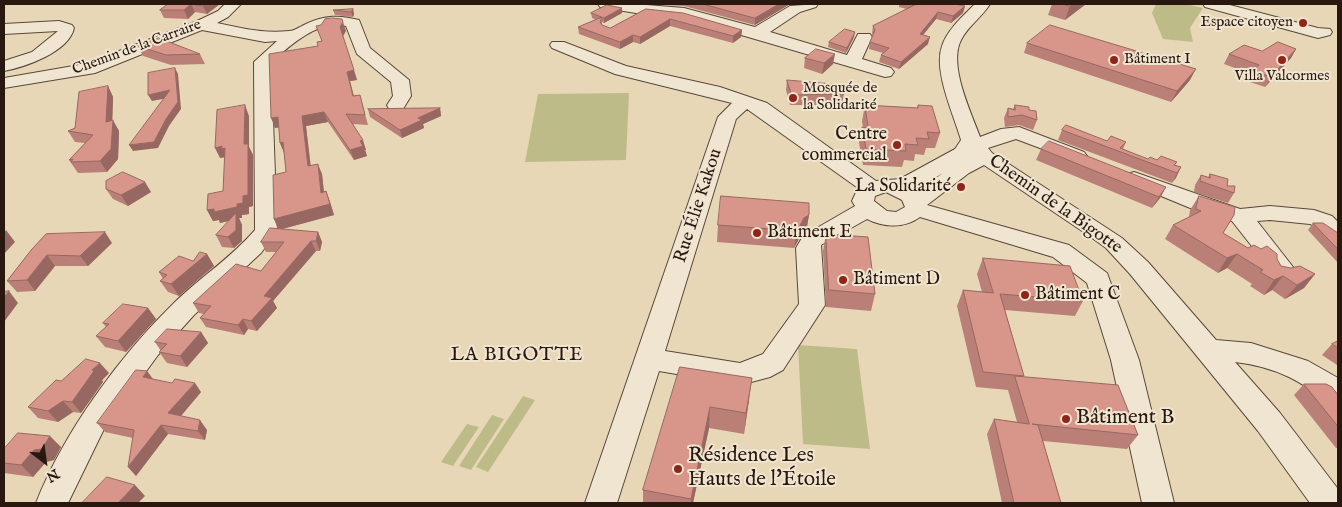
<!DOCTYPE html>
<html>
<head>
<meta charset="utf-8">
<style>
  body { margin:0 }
  #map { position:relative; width:1342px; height:507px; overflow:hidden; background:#e8d7b7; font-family:"IM FELL English",serif }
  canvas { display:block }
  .frame { position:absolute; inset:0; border:5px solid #281810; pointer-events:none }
  .north { position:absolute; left:20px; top:437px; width:50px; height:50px; -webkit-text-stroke:4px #f0e5d0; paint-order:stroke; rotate:150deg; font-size:14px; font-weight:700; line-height:20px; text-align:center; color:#281810 }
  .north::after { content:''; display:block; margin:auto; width:18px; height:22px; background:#281810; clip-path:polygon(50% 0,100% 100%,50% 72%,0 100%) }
</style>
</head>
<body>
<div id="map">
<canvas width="1342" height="507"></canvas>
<div class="frame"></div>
<div class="north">N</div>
</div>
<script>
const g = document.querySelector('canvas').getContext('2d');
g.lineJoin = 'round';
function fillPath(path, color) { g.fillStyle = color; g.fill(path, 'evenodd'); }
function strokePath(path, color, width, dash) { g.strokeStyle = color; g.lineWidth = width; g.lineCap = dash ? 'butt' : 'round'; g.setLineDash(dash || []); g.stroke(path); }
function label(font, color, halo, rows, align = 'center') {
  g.font = font + ' "IM FELL English",serif'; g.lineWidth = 4; g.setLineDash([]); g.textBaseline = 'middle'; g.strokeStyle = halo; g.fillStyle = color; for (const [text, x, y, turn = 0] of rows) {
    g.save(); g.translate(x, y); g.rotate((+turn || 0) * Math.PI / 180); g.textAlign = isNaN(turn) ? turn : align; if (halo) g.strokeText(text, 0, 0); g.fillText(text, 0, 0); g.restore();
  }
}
const green = new Path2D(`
  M 1156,4 L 1186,4 L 1203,8 L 1190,28 L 1193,42 L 1163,39 L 1152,13 Z
  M 629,93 L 626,160 L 525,162 L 538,94 Z
  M 798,345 L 857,349 L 870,449 L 803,444 Z
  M 523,396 L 535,400 L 488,472 L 476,467 Z
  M 492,415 L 504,419 L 471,470 L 459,466 Z
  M 467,424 L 479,427 L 453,466 L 441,462 Z`);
const minor = new Path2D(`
  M 225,4 L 241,4 L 228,17 L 217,23 C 241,28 264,34 289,31 C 295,31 301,26 306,24 C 324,15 340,15 359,20 L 370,48 L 409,80 L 411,96 L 403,109 L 389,109 L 387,105 L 393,96 L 391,82 L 357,54 L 346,26 C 319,19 289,46 271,63 L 277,231 L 261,253 L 194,315 L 158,355 L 104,429 L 68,503 L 36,503 C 64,432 120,355 176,301 C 201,277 232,257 255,230 L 254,62 L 277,41 L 265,42 L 202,30 L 95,73 L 4,88 L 4,78 L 85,64 L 195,22 L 218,11 Z
  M 598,4 L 634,4 L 684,8 L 755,27 L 790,6 L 818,4 L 816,7 L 800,12 L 770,32 L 847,55 L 858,34 L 870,34 L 872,37 L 862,59 L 891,68 L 894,72 L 891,76 L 885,77 L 683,18 L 667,18 L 605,8 L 600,7 Z
  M 975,4 L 990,4 C 982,17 968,26 961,40 C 948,65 971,112 980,137 L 1001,129 L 1019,127 L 1084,152 L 1087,156 L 1084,160 L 1077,162 L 1016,139 L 988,148 L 992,153 L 1122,238 L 1148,262 L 1216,340 L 1251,343 L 1308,361 L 1338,378 L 1338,404 C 1320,398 1306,385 1289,377 C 1272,369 1253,364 1235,362 L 1280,413 L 1338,489 L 1338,503 L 1310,503 L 1258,431 L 1130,274 L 1106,248 L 1088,235 L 984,165 L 969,173 L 927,205 L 1069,245 L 1107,273 L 1139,360 L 1174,503 L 1142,503 L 1111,360 L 1087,283 L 1053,257 L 920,217 C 904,229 883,227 867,219 L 821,245 L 825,305 L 783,370 L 770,377 L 740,385 L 659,371 L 617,503 L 585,503 L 718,117 L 732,103 L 615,74 L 552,48 L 550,45 L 552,42 L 564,42 L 626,66 L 720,87 L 767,103 L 876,181 L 900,179 L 955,149 L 961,140 C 954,115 933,71 942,46 C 947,30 963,16 975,4 ZM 747,109 L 858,188 L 852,201 L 855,206 L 803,236 L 796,248 L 799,304 L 763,354 L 740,363 L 665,351 L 736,119 ZM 943,173 L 918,191 L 915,189 L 916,189 ZM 886,192 L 902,200 L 905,207 L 896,212 L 887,211 L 874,201 L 875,196 Z
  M 1203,4 L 1226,4 L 1318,28 L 1330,29 L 1332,32 L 1330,35 L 1318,38 L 1205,7 Z
  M 59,21 L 72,25 L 74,28 C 69,52 25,67 4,71 L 4,61 L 32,52 L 58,31 L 4,34 L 4,24 Z
  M 1134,172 L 1240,209 L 1270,206 L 1314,210 L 1332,216 L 1338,222 L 1338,242 C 1326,240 1322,228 1310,224 L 1270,220 L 1257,221 L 1293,267 L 1289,278 L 1280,280 L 1271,278 L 1268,272 L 1269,268 L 1232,221 L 1200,212 L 1127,182 L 1123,178 L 1127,174 Z`);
const wall = new Path2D(`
  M 168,4 L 220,4 L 207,14 L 195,12 L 188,19 L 164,18 L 160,10 Z
  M 643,4 L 795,4 L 790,4 L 755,25 L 684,6 Z
  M 899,4 L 914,4 L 914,5 L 965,6 L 963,13 L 951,23 L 936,19 L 923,35 L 928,44 L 899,69 L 879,62 L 881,55 L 883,53 L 869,49 L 870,42 L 873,36 L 872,33 L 873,26 L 907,9 L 899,7 Z
  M 1052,4 L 1086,4 L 1065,20 L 1048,15 Z
  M 353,9 L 354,14 L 353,17 L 335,15 L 333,10 Z
  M 646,9 L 742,30 L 741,37 L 733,43 L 670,26 L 640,44 L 633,42 L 620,49 L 579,34 L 578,27 L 596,20 L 592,18 L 591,13 L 622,13 L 604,23 L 602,22 L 602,25 L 610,28 Z
  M 316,26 L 346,31 L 343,36 L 357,80 L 350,81 L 354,96 L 360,95 L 368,125 L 353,124 L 366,150 L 365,150 L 367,156 L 354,160 L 328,122 L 306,126 L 310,166 L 322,174 L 324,192 L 326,191 L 330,202 L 334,215 L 281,229 L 318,232 L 322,242 L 320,251 L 316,251 L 273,301 L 277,308 L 257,331 L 248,329 L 244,335 L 206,327 L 200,318 L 204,314 L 199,313 L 193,303 L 261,271 L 276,252 L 266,252 L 261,242 L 278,229 L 274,219 L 286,172 L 284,152 L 280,143 L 279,127 L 275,128 L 318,46 L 322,41 Z
  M 854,37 L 846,53 L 828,47 L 829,42 Z
  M 1027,43 L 1190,80 L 1171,102 L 1024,53 Z
  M 138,46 L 200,54 L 205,64 L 171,65 L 143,56 Z
  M 1296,49 L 1291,58 L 1265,87 L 1247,81 L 1251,74 L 1224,64 L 1229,54 Z
  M 805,58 L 833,64 L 822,74 L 804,68 Z
  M 787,80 L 844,94 L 842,105 L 790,105 L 786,90 Z
  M 108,86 L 113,97 L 112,120 L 119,131 L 118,159 L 107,172 L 78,173 L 69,160 L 85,143 L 75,142 L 68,131 L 75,128 Z
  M 865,105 L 917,108 L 918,105 L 940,133 L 935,148 L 926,148 L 924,155 L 915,154 L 914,161 L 904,160 L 902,167 L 863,165 L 859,143 L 862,127 L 863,127 L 862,121 Z
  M 1015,105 L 1029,110 L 1037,120 L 1033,130 L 1019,125 L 1005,127 L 1004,118 L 1008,108 L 1013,109 Z
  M 440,108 L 441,116 L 423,124 L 424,128 L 402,138 L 370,117 L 368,109 Z
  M 249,116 L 249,147 L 253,155 L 253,206 L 249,207 L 249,214 L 242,215 L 242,218 L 239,218 L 242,225 L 242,241 L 234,248 L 222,247 L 216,235 L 229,221 L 220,223 L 219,220 L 213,221 L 207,210 L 223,191 L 225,157 L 220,158 Z
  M 1062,130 L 1107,141 L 1126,142 L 1123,149 L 1148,159 L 1177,162 L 1175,165 L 1181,167 L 1172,183 L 1058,140 Z
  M 1041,149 L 1166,187 L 1160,198 L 1152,208 L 1036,160 Z
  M 1210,174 L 1234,193 L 1228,203 L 1194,192 L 1195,185 L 1201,175 L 1208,177 Z
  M 106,189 L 151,192 L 128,206 L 113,199 Z
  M 1199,196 L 1223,233 L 1248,248 L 1277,259 L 1281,266 L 1315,274 L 1304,288 L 1285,299 L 1272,290 L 1264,295 L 1250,286 L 1252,284 L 1227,268 L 1218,273 L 1165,239 L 1173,225 L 1189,217 L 1190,210 Z
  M 809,215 L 806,232 L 801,235 L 794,248 L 717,242 L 718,225 Z
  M 1313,223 L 1338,233 L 1338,263 L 1308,230 Z
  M 826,234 L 875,294 L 871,311 L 826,307 L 823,251 Z
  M 112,243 L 88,266 L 55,266 L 35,291 L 17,292 L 7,281 L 32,249 Z
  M 207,254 L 214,266 L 179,296 L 168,292 L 160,281 L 163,279 L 159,272 L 193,261 Z
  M 983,258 L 1083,301 L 1075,316 L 1005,310 L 1024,376 L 1023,377 L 1138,435 L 1127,449 L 1043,441 L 1061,503 L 1002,503 L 987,434 L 994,419 L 1017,422 L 1008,390 L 976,387 L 957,306 L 963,290 L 982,292 L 977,274 Z
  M 148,308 L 156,319 L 126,352 L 105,347 L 96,336 L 106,327 L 103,323 Z
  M 201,332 L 208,343 L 187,367 L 167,363 L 159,352 L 161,351 L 155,342 Z
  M 1338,341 L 1338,365 L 1337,365 L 1322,355 L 1332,344 Z
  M 680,367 L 749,400 L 744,434 L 709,428 L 693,503 L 643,503 L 643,490 Z
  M 147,371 L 153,379 L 201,392 L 181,416 L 207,430 L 205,440 L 168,434 L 136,476 L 128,467 L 133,438 L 105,432 L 97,423 Z
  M 109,373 L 102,380 L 103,382 L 81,413 L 73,412 L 58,422 L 38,418 L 28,407 L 61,381 Z
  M 1304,384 L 1338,395 L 1338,448 L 1336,448 L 1294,395 Z
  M 61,447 L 54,460 L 46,462 L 33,477 L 4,473 L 4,449 Z`);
const shadedWall = new Path2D(`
  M 191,4 L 195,12 L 188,19 L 184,10 Z
  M 206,4 L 220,4 L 207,14 L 203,6 Z
  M 779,4 L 790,4 L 755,25 L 755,18 Z
  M 1073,4 L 1086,4 L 1065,20 L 1070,6 Z
  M 965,6 L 963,13 L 951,23 L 953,16 Z
  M 622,8 L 622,13 L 604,23 L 604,18 Z
  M 353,9 L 354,14 L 353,17 L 351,12 Z
  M 938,12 L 936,19 L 918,41 L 920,34 Z
  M 670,19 L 670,26 L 640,44 L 640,37 Z
  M 343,22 L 346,31 L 343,36 L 340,27 Z
  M 742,30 L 741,37 L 733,43 L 733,36 Z
  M 855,32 L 854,37 L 846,53 L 847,48 Z
  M 633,35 L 633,42 L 620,49 L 620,42 Z
  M 930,37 L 928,44 L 899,69 L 901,62 Z
  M 1296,49 L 1291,58 L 1265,87 L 1271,77 Z
  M 835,54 L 833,64 L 822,74 L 824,63 Z
  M 175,68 L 178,74 L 181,109 L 169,126 L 158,148 L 133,151 L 129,145 L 166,119 Z
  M 1196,69 L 1190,80 L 1171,102 L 1177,91 Z
  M 354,70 L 357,80 L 350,81 L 356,106 L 347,72 Z
  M 108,86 L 113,97 L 112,132 L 106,122 Z
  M 170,90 L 173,97 L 152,101 L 148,95 Z
  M 245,105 L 249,116 L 249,147 L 253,155 L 253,206 L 249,207 L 249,214 L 242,215 L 242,218 L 239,218 L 242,225 L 242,241 L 234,248 L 228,237 L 236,219 L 220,223 L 219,220 L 213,221 L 207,210 L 237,204 L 244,144 Z
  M 440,108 L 441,116 L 423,124 L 424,128 L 402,138 L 400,130 L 418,118 Z
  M 324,112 L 328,122 L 306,126 L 312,176 L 308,166 L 302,116 Z
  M 278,117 L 282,127 L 275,128 L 271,118 Z
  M 113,120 L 119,131 L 118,159 L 107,172 L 100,161 Z
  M 363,140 L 366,150 L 365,150 L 367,156 L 354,160 L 350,150 L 360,141 Z
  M 283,142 L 284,153 L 280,143 Z
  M 222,146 L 225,148 L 226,157 L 220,158 L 215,148 Z
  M 318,164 L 322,174 L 325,203 L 321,193 Z
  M 1181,167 L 1176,178 L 1172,183 L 1177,173 Z
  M 145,182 L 151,192 L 128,206 L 121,195 Z
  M 1166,187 L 1160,198 L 1152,208 L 1159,197 Z
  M 326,191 L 330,202 L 334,215 L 279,230 L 274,219 Z
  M 809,215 L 806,232 L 801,235 L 794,248 L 797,231 L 804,218 Z
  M 6,230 L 15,242 L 4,254 L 4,233 Z
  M 105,232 L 112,243 L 88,266 L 80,256 Z
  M 318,232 L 322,242 L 320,251 L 316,241 Z
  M 311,241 L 316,251 L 273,301 L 277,308 L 257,331 L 251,321 L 264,296 Z
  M 207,254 L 214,266 L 179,296 L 171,284 Z
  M 1237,254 L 1227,268 L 1218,273 L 1227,258 Z
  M 47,255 L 55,266 L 35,291 L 27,280 Z
  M 1315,274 L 1304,288 L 1285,299 L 1297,285 Z
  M 1283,276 L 1272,290 L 1264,295 L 1274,280 Z
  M 9,291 L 18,303 L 4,322 L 4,297 Z
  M 148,308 L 156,319 L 126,352 L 118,341 Z
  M 243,319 L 248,329 L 244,335 L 238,325 Z
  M 201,332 L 208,343 L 187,367 L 180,356 Z
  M 100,363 L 109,373 L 102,380 L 103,382 L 81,413 L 72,402 L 92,370 Z
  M 147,371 L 154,381 L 143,377 Z
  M 752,378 L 749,400 L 744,434 L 746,413 Z
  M 195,383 L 201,392 L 175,423 L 168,413 Z
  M 63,401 L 73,412 L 58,422 L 48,411 Z
  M 710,407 L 709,428 L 693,503 L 691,503 L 691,499 Z
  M 200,420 L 207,430 L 205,440 L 198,431 Z
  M 161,425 L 168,434 L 136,476 L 128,467 Z
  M 50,436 L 61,447 L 54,460 L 46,462 L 33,477 L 21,465 L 34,450 Z
  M 135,485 L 145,496 L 138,503 L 118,503 Z`);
const building = new Path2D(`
  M 168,4 L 206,4 L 203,6 L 191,4 L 184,10 L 160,10 Z
  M 703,4 L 779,4 L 755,18 Z
  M 917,4 L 954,4 L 965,6 L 953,16 L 938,12 L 920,34 L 930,37 L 901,62 L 881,55 L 889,48 L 870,42 L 875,30 L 873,26 Z
  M 1063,4 L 1073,4 L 1070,6 Z
  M 607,5 L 622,8 L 604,18 L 591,13 Z
  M 353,9 L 351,12 L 333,10 L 334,10 Z
  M 646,9 L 683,13 L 742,30 L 733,36 L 670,19 L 640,37 L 633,35 L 620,42 L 578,27 L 602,17 L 600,22 L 602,25 L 610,28 Z
  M 333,18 L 342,19 L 343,22 L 340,27 L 354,70 L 347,72 L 353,96 L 360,95 L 365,115 L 346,114 L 363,140 L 360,141 L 363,146 L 350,150 L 324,112 L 302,116 L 308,166 L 318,164 L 321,193 L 326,191 L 330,204 L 274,219 L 273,175 L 286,172 L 283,142 L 280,143 L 278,117 L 271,118 L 269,54 L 318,46 L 317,42 L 322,41 L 316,26 L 321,25 L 325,19 Z
  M 1050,25 L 1196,69 L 1177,91 L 1027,43 Z
  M 845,29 L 855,32 L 847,48 L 829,42 Z
  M 159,38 L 200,54 L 166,55 L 138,46 Z
  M 1278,42 L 1296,49 L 1271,77 L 1253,71 L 1259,65 L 1229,54 L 1244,45 L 1262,51 Z
  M 816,49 L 835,54 L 824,63 L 805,58 Z
  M 175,68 L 178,102 L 166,119 L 154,142 L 129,145 L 170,90 L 148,95 L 148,73 Z
  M 787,80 L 844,85 L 844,94 L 792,95 Z
  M 108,86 L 106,122 L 113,120 L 111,149 L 100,161 L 71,162 L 73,159 L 69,160 L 93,135 L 68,131 L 75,128 L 79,92 Z
  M 245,105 L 244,144 L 248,144 L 248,195 L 243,196 L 243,203 L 237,204 L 237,207 L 214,212 L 214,209 L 207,210 L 208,194 L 223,191 L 225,148 L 222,149 L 222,146 L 215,148 L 217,110 Z
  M 865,105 L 918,108 L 918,105 L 932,106 L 940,133 L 927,132 L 929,139 L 916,138 L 918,145 L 905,144 L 906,151 L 866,149 L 862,127 L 868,128 Z
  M 1015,105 L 1029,107 L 1029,110 L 1036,111 L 1037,120 L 1022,115 L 1008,117 L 1008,108 L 1015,110 Z
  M 440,108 L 418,118 L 422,120 L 400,130 L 368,109 Z
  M 1066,125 L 1107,141 L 1111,136 L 1126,142 L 1120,148 L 1148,159 L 1150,157 L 1157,160 L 1161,156 L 1177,162 L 1174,165 L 1181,167 L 1177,173 L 1062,130 Z
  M 1049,141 L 1166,187 L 1159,197 L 1041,149 Z
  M 123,172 L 145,182 L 121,195 L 106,189 L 106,181 Z
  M 1210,174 L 1228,179 L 1227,186 L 1235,186 L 1234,193 L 1200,181 L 1201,175 L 1210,178 Z
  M 721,196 L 809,203 L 809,215 L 804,218 L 797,231 L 718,225 Z
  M 1199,196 L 1235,207 L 1234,215 L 1223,233 L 1248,248 L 1254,245 L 1261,249 L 1267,246 L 1277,254 L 1277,259 L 1281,266 L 1291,268 L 1300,266 L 1315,274 L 1297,285 L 1283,276 L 1274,280 L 1260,272 L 1263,270 L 1237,254 L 1227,258 L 1173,225 L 1201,211 L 1196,209 Z
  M 236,213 L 236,230 L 228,237 L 216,235 Z
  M 1313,223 L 1323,223 L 1338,233 L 1338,249 Z
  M 270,228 L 318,232 L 316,241 L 311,241 L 264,296 L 272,298 L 251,321 L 243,319 L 238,325 L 200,318 L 211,306 L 193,303 L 236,264 L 261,271 L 284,242 L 261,242 Z
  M 105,232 L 80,256 L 47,255 L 27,280 L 7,281 L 32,249 L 46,234 Z
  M 826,234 L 868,237 L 875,294 L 829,290 Z
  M 200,252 L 207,254 L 171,284 L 160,281 L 167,275 L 159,272 L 179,256 L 193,261 Z
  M 983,258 L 1070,266 L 1083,301 L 1000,294 L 1024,376 L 983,372 L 963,290 L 993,293 Z
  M 9,291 L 4,297 L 4,292 Z
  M 123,304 L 148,308 L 118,341 L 96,336 L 109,324 L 103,323 Z
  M 167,329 L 201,332 L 180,356 L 159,352 L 167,344 L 155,342 Z
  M 1338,341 L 1338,348 L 1332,344 Z
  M 86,359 L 100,363 L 92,370 L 94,371 L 72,402 L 63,401 L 48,411 L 28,407 L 56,380 L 61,381 Z
  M 680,367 L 752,378 L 746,413 L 710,407 L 691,499 L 643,490 Z
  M 136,370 L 147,371 L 143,377 L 172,383 L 175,379 L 195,383 L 168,413 L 200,420 L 198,431 L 161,425 L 128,467 L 134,430 L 97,423 Z
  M 1015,376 L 1118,385 L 1138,435 L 1032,424 L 1038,425 L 1061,503 L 1014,503 L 994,419 L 1029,424 Z
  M 1304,384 L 1326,384 L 1332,387 L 1338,395 L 1338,426 Z
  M 18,433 L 50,436 L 42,449 L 34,450 L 21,465 L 4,463 L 4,449 Z
  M 107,477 L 135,485 L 118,503 L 82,503 Z`);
const markers = [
  [1303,23,5,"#8f2418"],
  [1114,60,5,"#8f2418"],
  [1282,60,5,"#8f2418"],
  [793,98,5,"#8f2418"],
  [897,145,5,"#8f2418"],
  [961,187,5,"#8f2418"],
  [757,233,5,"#8f2418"],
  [843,280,5,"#8f2418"],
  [1025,295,5,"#8f2418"],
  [1066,419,5,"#8f2418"],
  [678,469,5,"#8f2418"]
];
const farPoinames = [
  ["Espace citoyen",1293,23,"right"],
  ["Bâtiment I",1124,60],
  ["Villa Valcormes",1282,77,"center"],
  ["Mosquée de",803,89],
  ["la Solidarité",803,106]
];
const farStreetnames = [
  ["Chemin de la Carraire",137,48,-20]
];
const poiNames = [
  ["Centre",887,135,"right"],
  ["commercial",887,156,"right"],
  ["La Solidarité",951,187,"right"],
  ["Bâtiment E",767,233],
  ["Bâtiment D",853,280],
  ["Bâtiment C",1035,295]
];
const streetNames = [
  ["Chemin de la Bigotte",1055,205,35],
  ["Rue Élie Kakou",699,206,-72]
];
const neighbourhoodNames = [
  ["LA BIGOTTE",517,356]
];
const nearPoinames = [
  ["Bâtiment B",1076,419],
  ["Résidence Les",688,457],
  ["Hauts de l'Étoile",688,481]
];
fillPath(green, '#bdbc89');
strokePath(minor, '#58483a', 2);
fillPath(minor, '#f0e5d0');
fillPath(wall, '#ba8077');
fillPath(shadedWall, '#976861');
fillPath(building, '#d8958a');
strokePath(building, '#976861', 1);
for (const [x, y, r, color] of markers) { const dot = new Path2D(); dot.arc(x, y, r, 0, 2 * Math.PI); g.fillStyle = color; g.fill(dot); strokePath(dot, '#f0e5d0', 2); }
label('15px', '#281810', '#f0e5d0', farPoinames, 'left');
label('15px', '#281810', '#f0e5d0', farStreetnames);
label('18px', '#281810', '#f0e5d0', poiNames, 'left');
label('18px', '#281810', '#f0e5d0', streetNames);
g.letterSpacing = '1px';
label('19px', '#281810', '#f0e5d0', neighbourhoodNames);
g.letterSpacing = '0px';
label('21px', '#281810', '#f0e5d0', nearPoinames, 'left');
</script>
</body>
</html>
